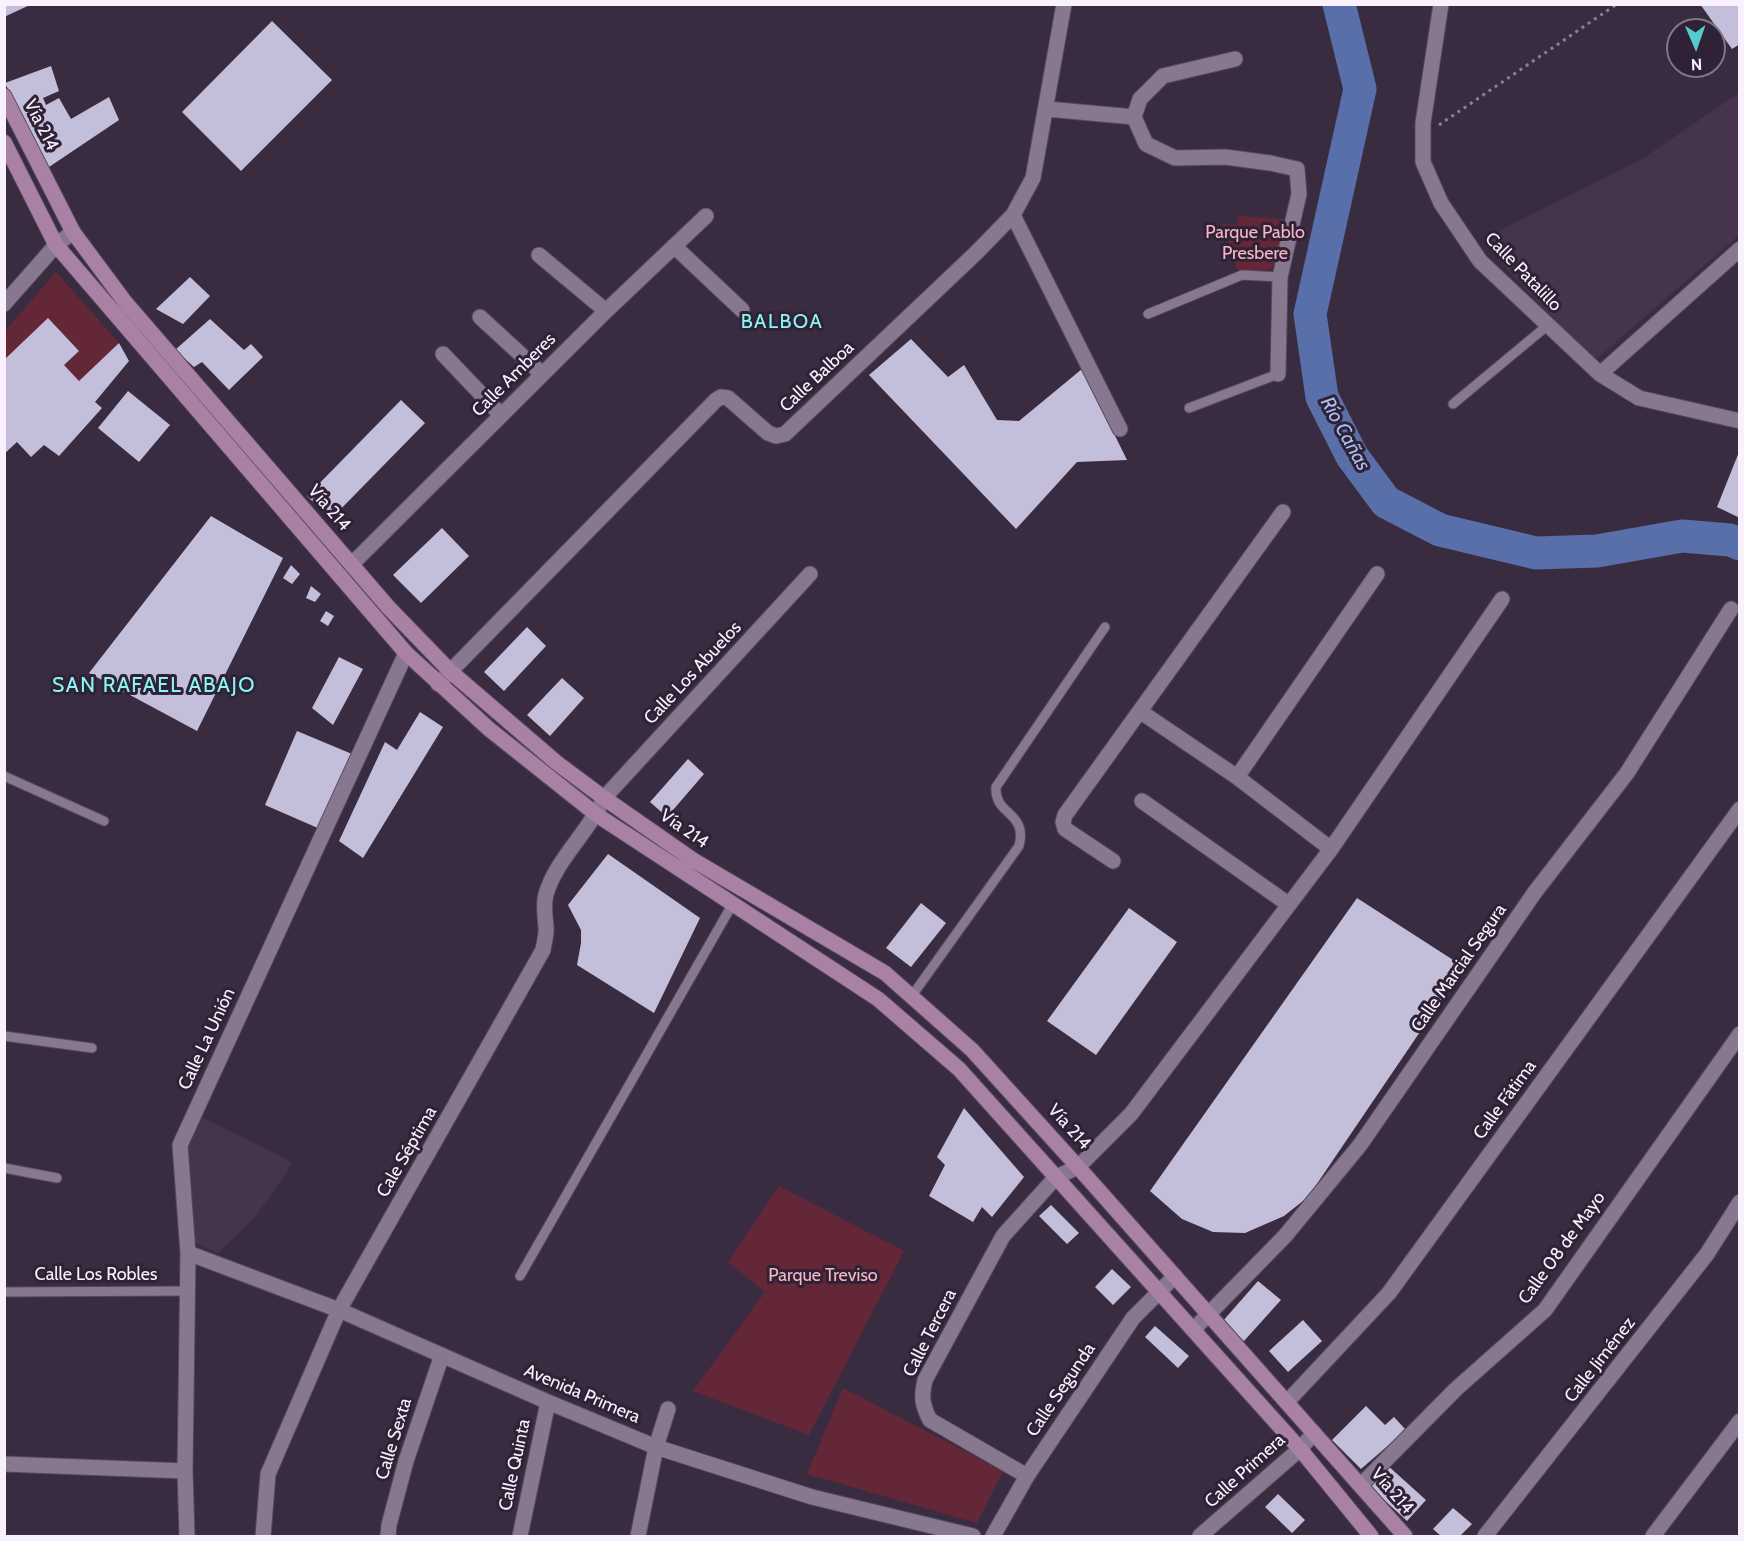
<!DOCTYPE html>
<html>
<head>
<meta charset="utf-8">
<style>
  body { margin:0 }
  #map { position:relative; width:1744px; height:1541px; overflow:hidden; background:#3a2c40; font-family:Cabin,sans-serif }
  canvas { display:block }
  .frame { position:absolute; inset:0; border:6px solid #faf1fe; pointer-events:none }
  .north { position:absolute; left:1666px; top:18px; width:60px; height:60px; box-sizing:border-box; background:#302236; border:2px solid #817586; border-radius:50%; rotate:178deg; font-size:16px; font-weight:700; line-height:24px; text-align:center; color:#faf1fe }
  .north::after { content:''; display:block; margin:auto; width:21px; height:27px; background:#53cdcb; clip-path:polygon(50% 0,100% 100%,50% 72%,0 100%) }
</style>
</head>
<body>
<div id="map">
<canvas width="1744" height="1541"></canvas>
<div class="frame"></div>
<div class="north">N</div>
</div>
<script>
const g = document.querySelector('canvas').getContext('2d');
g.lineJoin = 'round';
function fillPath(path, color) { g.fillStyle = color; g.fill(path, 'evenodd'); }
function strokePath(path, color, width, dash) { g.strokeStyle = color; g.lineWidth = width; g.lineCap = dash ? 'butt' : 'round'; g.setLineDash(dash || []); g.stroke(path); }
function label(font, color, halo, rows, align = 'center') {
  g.font = font + ' Cabin,sans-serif'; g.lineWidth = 6; g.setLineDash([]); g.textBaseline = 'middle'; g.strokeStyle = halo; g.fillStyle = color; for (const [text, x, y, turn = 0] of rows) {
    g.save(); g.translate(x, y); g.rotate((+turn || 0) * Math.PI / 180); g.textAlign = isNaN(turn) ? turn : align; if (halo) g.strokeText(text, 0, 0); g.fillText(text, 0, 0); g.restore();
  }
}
const built = new Path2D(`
  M 1739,93 L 1739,235 L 1594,361 L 1507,269 L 1485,238 L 1639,161 Z
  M 201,1117 L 292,1162 L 286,1174 L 255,1217 L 218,1253 L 193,1242 L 186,1152 Z`);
const green = new Path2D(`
  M 1238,216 L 1285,219 L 1279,261 C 1269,276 1253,271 1237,270 L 1223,224 L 1237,225 Z
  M 56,272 L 119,343 L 79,381 L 64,365 L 79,350 L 48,318 L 5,360 L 5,331 Z
  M 779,1186 L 904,1251 L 809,1435 L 693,1391 L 765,1292 L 728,1262 Z
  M 843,1388 L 1003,1471 L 977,1523 L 807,1474 Z`);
const river = new Path2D(`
  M 1339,4 L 1360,89 L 1310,314 L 1322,397 L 1352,456 L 1386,502 L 1440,530 L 1536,553 L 1597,551 L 1682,536 L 1730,540 L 1740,544`);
const building = new Path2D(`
  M 4,4 L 32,4 L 4,17 Z
  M 1700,4 L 1740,4 L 1740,44 L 1732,49 Z
  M 272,21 L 332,80 L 241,171 L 182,112 Z
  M 51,66 L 59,91 L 43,98 L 46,105 L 59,98 L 71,119 L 109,97 L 119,120 L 49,167 L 22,119 L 5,83 Z
  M 190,277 L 210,296 L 183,324 L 156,309 Z
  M 48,318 L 79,351 L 64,365 L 79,381 L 119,343 L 129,361 L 95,402 L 102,408 L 59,456 L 44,445 L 31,457 L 17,442 L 4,454 L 4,360 Z
  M 210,319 L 244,350 L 251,344 L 263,357 L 229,390 L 202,362 L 194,367 L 175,350 Z
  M 911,339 L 948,377 L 964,365 L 997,420 L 1019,421 L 1082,369 L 1127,460 L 1077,462 L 1016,529 L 869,375 Z
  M 128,391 L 170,425 L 139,462 L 98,428 Z
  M 401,400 L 425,423 L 331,519 L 307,496 Z
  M 1739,452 L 1740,452 L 1740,518 L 1717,507 Z
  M 211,516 L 283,558 L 197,731 L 89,673 Z
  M 442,528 L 469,556 L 421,603 L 393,575 Z
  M 291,565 L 300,574 L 292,584 L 283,578 Z
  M 311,586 L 321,594 L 315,602 L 306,598 Z
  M 326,611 L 334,616 L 328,626 L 320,621 Z
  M 527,627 L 546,646 L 504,691 L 484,672 Z
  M 339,657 L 363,669 L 333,725 L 312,708 Z
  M 562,678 L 584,698 L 550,736 L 527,715 Z
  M 420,712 L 443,727 L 363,858 L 339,841 L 385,742 L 397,750 Z
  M 297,731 L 352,754 L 320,829 L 265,805 Z
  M 688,759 L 704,774 L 667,817 L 650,802 Z
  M 608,854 L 700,918 L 654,1013 L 577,965 L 581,943 L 581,930 L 568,905 Z
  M 1357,898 L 1464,967 L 1308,1197 L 1284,1216 L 1245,1233 L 1213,1232 L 1182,1219 L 1150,1191 Z
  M 921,903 L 946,923 L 911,967 L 886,948 Z
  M 1129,908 L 1177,942 L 1096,1055 L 1047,1021 Z
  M 964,1108 L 1024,1177 L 992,1217 L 982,1207 L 973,1222 L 929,1196 L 945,1165 L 937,1157 Z
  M 1051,1205 L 1079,1233 L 1067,1244 L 1039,1216 Z
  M 1112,1269 L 1131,1287 L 1113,1305 L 1095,1287 Z
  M 1258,1281 L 1281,1300 L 1244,1341 L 1222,1322 Z
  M 1303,1320 L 1322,1341 L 1288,1372 L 1269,1351 Z
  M 1155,1326 L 1189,1356 L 1178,1368 L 1145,1337 Z
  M 1366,1406 L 1385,1425 L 1394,1417 L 1406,1430 L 1361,1469 L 1332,1440 Z
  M 1386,1464 L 1426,1500 L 1407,1521 L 1367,1484 Z
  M 1278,1494 L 1305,1520 L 1292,1533 L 1265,1507 Z
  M 1453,1508 L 1472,1524 L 1460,1536 L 1441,1536 L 1433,1529 Z`);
const path = new Path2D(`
  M 1439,125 L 1617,4`);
const lane = new Path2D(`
  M 1148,314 L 1242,275 L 1280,277
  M 1453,404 L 1548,325
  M 1189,408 L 1278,374
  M 4,776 L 104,821
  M 911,997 L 1019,846 C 1028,811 994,816 996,787 L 1105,627
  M 4,1036 L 92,1048
  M 4,1168 L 57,1178
  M 520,1276 L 732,905
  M 4,1292 L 187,1291`);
const street = new Path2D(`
  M 1441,4 L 1423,123 L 1423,162 L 1441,203 L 1480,261 L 1600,374 L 1639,398 L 1740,421
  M 1047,109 L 1134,117 L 1146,144 L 1175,158 L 1225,157 L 1270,163 L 1297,169 L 1299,194 L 1280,277 L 1278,374
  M 1134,117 L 1140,99 L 1163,76 L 1235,59
  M 1013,215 L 1120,429
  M 674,246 L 742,310
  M 539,255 L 606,311
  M 4,304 L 56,245 L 73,232
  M 480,317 L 542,374
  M 443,354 L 501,415
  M 1600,374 L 1740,249
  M 352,564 L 606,311 L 706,216
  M 438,684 L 716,400 L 721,397 L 728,398 L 768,433 L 776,436 L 785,434 L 976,253 L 1013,215 L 1033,178 L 1064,4
  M 1141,712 L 1237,777 L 1331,849
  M 1237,777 L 1377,574
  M 1142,801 L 1288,904
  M 1113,861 L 1065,829 L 1063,822 L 1065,815 L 1283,512
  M 188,1253 L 339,1310 L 548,1402 L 656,1447 L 812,1497 L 973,1536
  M 1194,1329 L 1285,1236 L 1360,1145 L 1535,892 L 1627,773 L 1731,609
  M 1287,1402 L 1389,1293 L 1740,809
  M 4,1464 L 185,1471
  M 1027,1476 L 930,1420 C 922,1405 921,1396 925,1380 L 1003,1236 L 1056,1177 L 1078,1167 L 1131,1114 L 1331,849 L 1502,599
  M 1361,1485 L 1456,1389 L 1545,1310 L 1740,1034
  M 187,1536 L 185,1471 L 188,1253 L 180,1145 L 406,653
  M 263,1536 L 268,1474 L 339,1310 L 543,950 C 544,942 547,934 546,927 C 545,916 543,905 546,894 C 557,858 589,832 604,798 L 810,574
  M 388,1536 L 389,1525 L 406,1461 L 442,1355
  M 520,1536 L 548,1402
  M 638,1536 L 656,1447 L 668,1409
  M 993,1536 L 1027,1476 L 1133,1318 L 1175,1276
  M 1200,1536 L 1300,1449 L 1314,1433
  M 1485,1536 L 1707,1254 L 1740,1202
  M 1653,1536 L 1740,1421`);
const secondary = new Path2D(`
  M 4,96 L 73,232 L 125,302 L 389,608 L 451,672 L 557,763 L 604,798 L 693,860 L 885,973 L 972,1050 L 1078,1167 L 1405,1536
  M 4,142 L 56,245 L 406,653 L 489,729 L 597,815 L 878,999 L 959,1069 L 1300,1449 L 1371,1536`);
const streetNames = [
  ["Vía 214",41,125,63],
  ["Calle Patalillo",1523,272,46],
  ["Calle Amberes",514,375,-45],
  ["Calle Balboa",817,377,-43],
  ["Vía 214",329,508,49],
  ["Calle Los Abuelos",693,673,-47],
  ["Vía 214",684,829,34],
  ["Calle Marcial Segura",1459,968,-55],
  ["Calle La Unión",207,1039,-65],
  ["Calle Fátima",1505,1100,-54],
  ["Vía 214",1069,1127,48],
  ["Cale Séptima",407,1152,-60],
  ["Calle 08 de Mayo",1562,1248,-54],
  ["Calle Los Robles",96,1275],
  ["Calle Tercera",930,1333,-63],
  ["Calle Jiménez",1600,1360,-52],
  ["Calle Segunda",1061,1390,-56],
  ["Avenida Primera",582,1394,23],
  ["Calle Sexta",394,1439,-73],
  ["Calle Quinta",515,1465,-78],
  ["Calle Primera",1245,1471,-42],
  ["Vía 214",1392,1491,49]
];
const parkNames = [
  ["Parque Pablo",1255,233],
  ["Presbere",1255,254],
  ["Parque Treviso",823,1276]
];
const neighbourhoodNames = [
  ["BALBOA",782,322]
];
const waterNames = [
  ["Río Cañas",1345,434,61]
];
const quarterNames = [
  ["SAN RAFAEL ABAJO",154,686]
];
fillPath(built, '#46344d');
fillPath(green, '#642738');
strokePath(river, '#586fa9', 33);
fillPath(building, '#c3bfdb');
strokePath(lane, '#55495b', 11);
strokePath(street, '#55495b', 17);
strokePath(secondary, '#55495b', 17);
strokePath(path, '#8b8091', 3, [3, 4.5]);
strokePath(lane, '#88788f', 9);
strokePath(street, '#88788f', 15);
strokePath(secondary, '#a981a4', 15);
label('18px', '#faf1fe', '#302236', streetNames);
label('18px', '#f6b7c4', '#302236', parkNames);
g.letterSpacing = '1.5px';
label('20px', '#8bf7f4', '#302236', neighbourhoodNames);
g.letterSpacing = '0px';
label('italic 20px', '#abc0f2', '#302236', waterNames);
g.letterSpacing = '1.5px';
label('21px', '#8bf7f4', '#302236', quarterNames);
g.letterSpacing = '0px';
</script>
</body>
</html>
